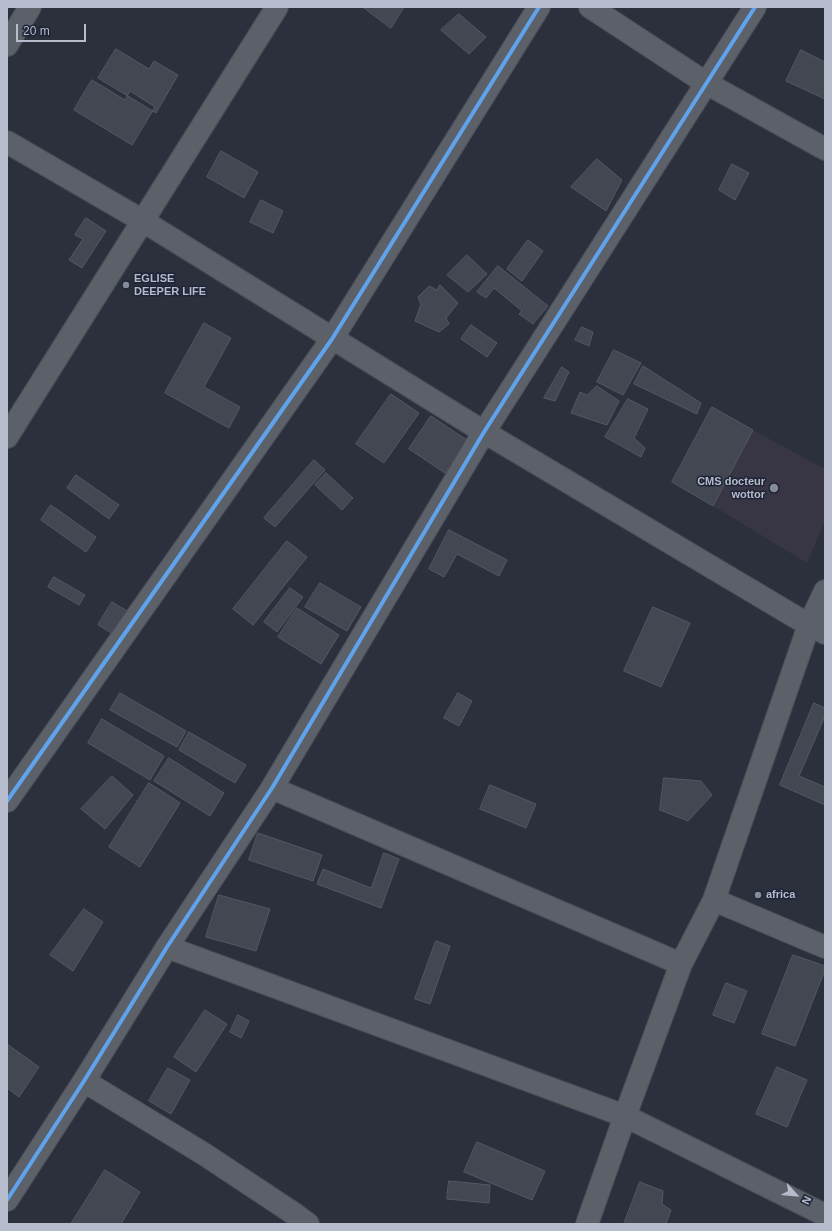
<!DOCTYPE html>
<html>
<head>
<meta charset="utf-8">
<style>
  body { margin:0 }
  #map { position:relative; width:832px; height:1231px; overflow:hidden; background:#2b303c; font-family:Arial,sans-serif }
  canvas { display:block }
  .frame { position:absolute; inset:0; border:8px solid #b7bccc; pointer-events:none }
  .north { position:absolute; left:776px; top:1175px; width:40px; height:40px; -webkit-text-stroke:3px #1e2537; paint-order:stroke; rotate:117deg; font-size:11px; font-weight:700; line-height:16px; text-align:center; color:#b7bccc }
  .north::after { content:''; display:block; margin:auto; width:14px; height:18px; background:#b7bccc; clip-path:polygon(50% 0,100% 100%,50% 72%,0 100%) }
  .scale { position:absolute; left:16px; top:24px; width:70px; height:18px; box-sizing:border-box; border:2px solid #b7bccc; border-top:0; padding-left:5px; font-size:12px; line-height:14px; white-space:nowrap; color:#b7bccc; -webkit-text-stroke:3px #1e2537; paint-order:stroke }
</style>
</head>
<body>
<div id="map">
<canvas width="832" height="1231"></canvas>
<div class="frame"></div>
<div class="north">N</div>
<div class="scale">20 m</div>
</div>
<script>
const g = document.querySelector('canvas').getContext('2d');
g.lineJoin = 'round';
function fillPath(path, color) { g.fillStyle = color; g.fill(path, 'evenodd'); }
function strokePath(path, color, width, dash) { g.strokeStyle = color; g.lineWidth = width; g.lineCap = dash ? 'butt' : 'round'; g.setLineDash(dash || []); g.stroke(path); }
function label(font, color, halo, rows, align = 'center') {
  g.font = font + ' Arial,sans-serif'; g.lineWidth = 3; g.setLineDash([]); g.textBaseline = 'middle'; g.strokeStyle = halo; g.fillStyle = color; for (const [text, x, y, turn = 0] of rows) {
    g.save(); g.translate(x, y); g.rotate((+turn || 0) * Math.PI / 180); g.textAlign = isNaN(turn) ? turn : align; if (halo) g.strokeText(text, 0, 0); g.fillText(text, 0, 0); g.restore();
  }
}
const medical = new Path2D(`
  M 753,430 L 825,469 L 825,521 L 807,563 L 713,506 Z`);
const building = new Path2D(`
  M 363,7 L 404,7 L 391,28 Z
  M 459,14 L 486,37 L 469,54 L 441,30 Z
  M 116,49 L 149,69 L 154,61 L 178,75 L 156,113 L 98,78 Z
  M 801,50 L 825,62 L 825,99 L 786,81 Z
  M 92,80 L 125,100 L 130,91 L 155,107 L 132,145 L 74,110 Z
  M 221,151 L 258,172 L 244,198 L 207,177 Z
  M 597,159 L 622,180 L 606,211 L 571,187 Z
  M 732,164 L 749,173 L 735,200 L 719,190 Z
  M 261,200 L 283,211 L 273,233 L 250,222 Z
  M 86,218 L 106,231 L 82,268 L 69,260 L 83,239 L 75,235 Z
  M 528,240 L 543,251 L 522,281 L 507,269 Z
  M 467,255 L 487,274 L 468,292 L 447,275 Z
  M 498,266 L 548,306 L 533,324 L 519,314 L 522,311 L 494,288 L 486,298 L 477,292 Z
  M 440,285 L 458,303 L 446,318 L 449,324 L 439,332 L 415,321 L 421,304 L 418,297 L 429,286 L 437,290 Z
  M 204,323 L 231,338 L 204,387 L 240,407 L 229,428 L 165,393 Z
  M 471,325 L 497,343 L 487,357 L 461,339 Z
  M 582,327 L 593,332 L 589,346 L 575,340 Z
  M 614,350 L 641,363 L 623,395 L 597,382 Z
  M 643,366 L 701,403 L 697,414 L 634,384 Z
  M 562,367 L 569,372 L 555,401 L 544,398 Z
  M 597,386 L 619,401 L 607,425 L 571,413 L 580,392 L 587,395 Z
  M 391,394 L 419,413 L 384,463 L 356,444 Z
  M 628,399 L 648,409 L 634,438 L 645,448 L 641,457 L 605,437 Z
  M 712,407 L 753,430 L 713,506 L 672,482 Z
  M 431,416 L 467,440 L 445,473 L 409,449 Z
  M 314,460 L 325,470 L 275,527 L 264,518 Z
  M 326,473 L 353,498 L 342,510 L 315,485 Z
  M 76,475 L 119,505 L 109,519 L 67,488 Z
  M 51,505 L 96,537 L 86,552 L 41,520 Z
  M 449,530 L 507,560 L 499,576 L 457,554 L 444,577 L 429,569 Z
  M 287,541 L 307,557 L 253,625 L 233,609 Z
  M 54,577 L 85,595 L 79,605 L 48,587 Z
  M 320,583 L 361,607 L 347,631 L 305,607 Z
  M 290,588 L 303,597 L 277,632 L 264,622 Z
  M 112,602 L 127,611 L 113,634 L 98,625 Z
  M 653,607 L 690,623 L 661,687 L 624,671 Z
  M 297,608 L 339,635 L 321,664 L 278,637 Z
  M 120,693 L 186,731 L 177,747 L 110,710 Z
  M 458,693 L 472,701 L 459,726 L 444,718 Z
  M 814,703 L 825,708 L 825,716 L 799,776 L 825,787 L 825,805 L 780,785 Z
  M 102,719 L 164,756 L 150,780 L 88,743 Z
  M 189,732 L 246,765 L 235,783 L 179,750 Z
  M 169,758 L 224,793 L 210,816 L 154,781 Z
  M 112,776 L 133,795 L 105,829 L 81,809 Z
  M 664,778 L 701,781 L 712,795 L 688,821 L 660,810 Z
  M 149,783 L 180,803 L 140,867 L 109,847 Z
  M 490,785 L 536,804 L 526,828 L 480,809 Z
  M 258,833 L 322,855 L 313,881 L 249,860 Z
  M 384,853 L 399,859 L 381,908 L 317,884 L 323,869 L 371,888 Z
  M 219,895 L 270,909 L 256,951 L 206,937 Z
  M 84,909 L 103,922 L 73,971 L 50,955 Z
  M 436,941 L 450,946 L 430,1004 L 415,999 Z
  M 793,955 L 825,966 L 825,970 L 795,1046 L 762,1034 Z
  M 726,983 L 747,991 L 734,1023 L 713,1015 Z
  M 205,1010 L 227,1024 L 196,1072 L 174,1057 Z
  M 238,1015 L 249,1021 L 241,1038 L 230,1032 Z
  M 7,1044 L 39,1067 L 19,1097 L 7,1088 Z
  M 777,1067 L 807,1080 L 787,1127 L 756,1114 Z
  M 168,1068 L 190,1080 L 171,1114 L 149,1101 Z
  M 477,1142 L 545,1171 L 532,1200 L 464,1172 Z
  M 105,1170 L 140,1192 L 121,1224 L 71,1224 Z
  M 449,1181 L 490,1185 L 489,1203 L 447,1199 Z
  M 640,1182 L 663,1191 L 662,1204 L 671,1210 L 666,1224 L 624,1224 Z`);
const street = new Path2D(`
  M 590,7 L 706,83 L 825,149
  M 7,45 L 30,7
  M 7,142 L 143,221 L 484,432 L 809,625 L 825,633
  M 7,437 L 277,7
  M 272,788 L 681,964
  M 7,801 L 332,339 L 539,7
  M 714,900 L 825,947
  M 167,947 L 625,1116 L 825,1215
  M 84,1081 L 204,1154 L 296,1215 L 308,1224
  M 7,1200 L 84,1081 L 167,947 L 272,788 L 484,432 L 755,7
  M 587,1224 L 625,1116 L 681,964 L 714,900 L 809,625 L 825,591`);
const cycleway = new Path2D(`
  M 7,801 L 332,339 L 539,7
  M 7,1200 L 84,1081 L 167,947 L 272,788 L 484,432 L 755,7`);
const markers = [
  [126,285,4,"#868b9a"],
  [774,488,5,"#868b9a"],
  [758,895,4,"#868b9a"]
];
const poiNames = [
  ["EGLISE",134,279],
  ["DEEPER LIFE",134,292],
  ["CMS docteur",765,482,"right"],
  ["wottor",765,495,"right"],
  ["africa",766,895]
];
fillPath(medical, '#383544');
fillPath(building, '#434751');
strokePath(building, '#545863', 1);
strokePath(street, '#484c55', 24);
strokePath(street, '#5c6069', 22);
strokePath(cycleway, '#60a3ed', 4);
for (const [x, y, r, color] of markers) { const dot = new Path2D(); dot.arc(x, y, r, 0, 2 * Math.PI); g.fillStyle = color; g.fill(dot); strokePath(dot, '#1e2537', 1.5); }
label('bold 11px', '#b7bccc', '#1e2537', poiNames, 'left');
</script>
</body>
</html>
